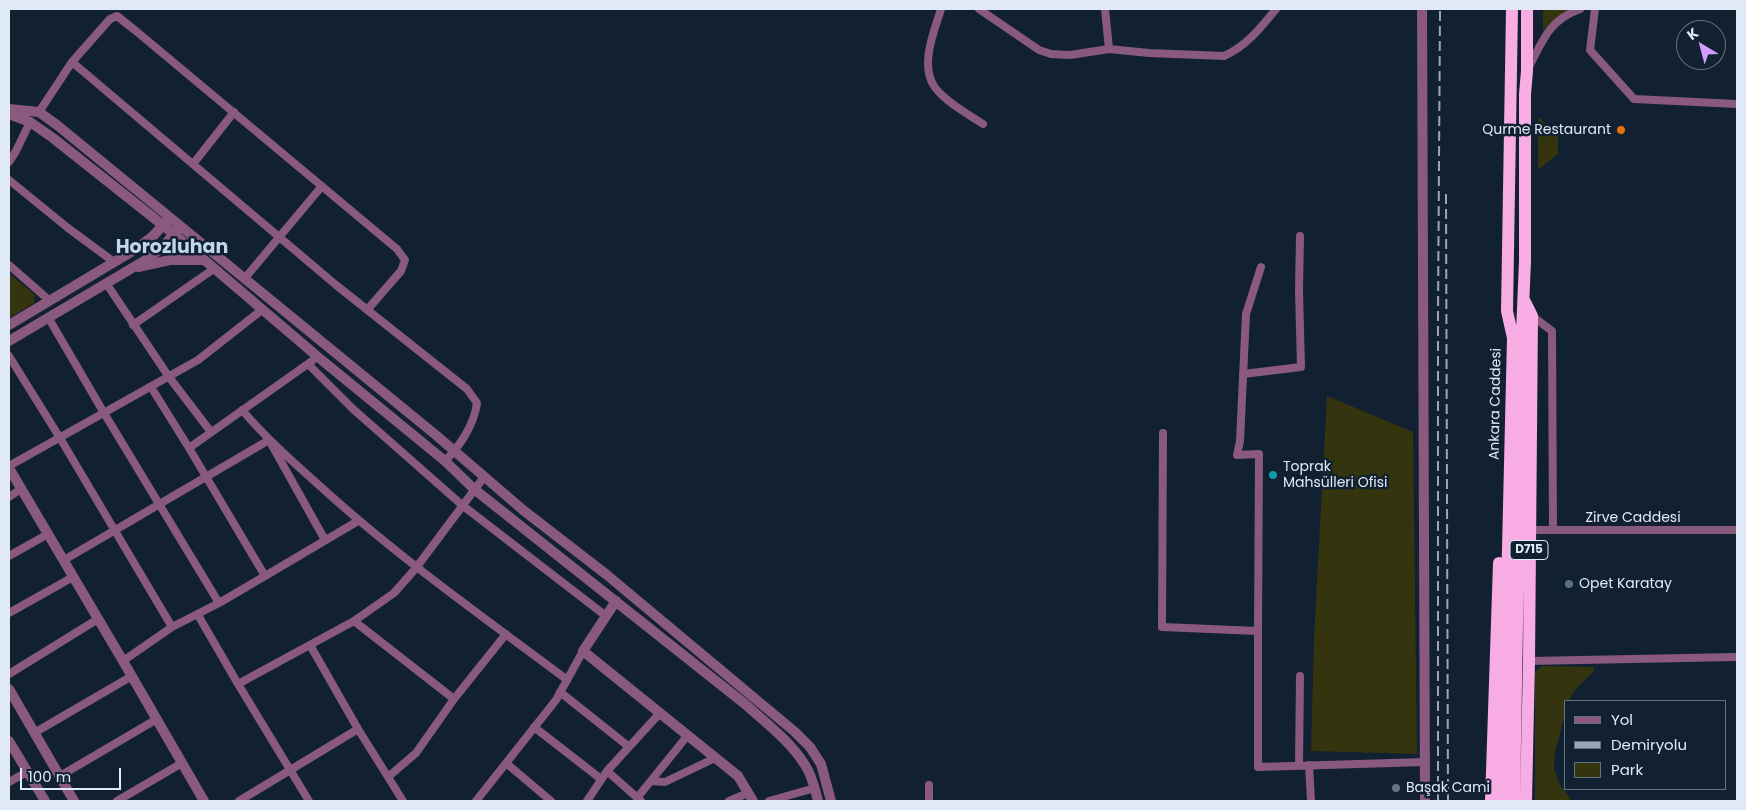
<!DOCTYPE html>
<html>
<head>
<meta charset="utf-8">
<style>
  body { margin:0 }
  #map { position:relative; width:1746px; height:810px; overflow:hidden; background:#112132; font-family:Poppins,sans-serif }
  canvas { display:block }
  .frame { position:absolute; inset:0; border:10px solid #dfeaf6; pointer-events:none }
  .legend { position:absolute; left:1564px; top:700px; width:162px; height:90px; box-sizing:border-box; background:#112132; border:1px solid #637180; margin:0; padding:6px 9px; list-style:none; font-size:15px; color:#dfeaf6 }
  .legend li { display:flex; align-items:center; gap:10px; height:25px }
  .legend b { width:25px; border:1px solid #637180 }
  .north { position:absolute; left:1676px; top:20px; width:50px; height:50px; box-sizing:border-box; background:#112132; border:1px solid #637180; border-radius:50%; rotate:323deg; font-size:14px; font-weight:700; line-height:20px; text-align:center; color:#dfeaf6 }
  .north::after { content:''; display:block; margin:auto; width:18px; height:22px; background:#d29dfd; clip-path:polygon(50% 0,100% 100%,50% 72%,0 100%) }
  .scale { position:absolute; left:20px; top:768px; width:101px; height:22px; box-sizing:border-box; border:2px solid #dfeaf6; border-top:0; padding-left:6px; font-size:15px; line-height:18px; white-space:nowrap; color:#dfeaf6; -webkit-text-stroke:4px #112132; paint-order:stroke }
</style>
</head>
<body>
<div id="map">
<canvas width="1746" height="810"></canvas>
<div class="frame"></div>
<ul class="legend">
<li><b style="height:6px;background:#8a597e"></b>Yol</li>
<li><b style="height:6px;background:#9ba7b5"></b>Demiryolu</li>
<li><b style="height:14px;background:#34350e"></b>Park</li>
</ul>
<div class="north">K</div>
<div class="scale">100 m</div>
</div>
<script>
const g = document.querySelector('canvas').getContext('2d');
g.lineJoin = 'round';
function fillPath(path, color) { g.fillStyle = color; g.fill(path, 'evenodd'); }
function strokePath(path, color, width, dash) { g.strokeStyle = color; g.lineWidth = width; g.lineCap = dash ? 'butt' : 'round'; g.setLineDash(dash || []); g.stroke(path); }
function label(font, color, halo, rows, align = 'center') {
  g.font = font + ' Poppins,sans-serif'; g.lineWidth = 5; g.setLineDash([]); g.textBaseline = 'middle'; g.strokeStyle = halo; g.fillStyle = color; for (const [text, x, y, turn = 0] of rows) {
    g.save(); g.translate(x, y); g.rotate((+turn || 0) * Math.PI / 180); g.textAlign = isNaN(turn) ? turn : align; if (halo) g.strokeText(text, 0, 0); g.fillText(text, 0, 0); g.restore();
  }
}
const green = new Path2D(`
  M 1543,9 L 1570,9 L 1557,17 L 1543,30 Z
  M 1538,117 L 1558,134 L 1558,154 L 1538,170 Z
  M 9,273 L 35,295 L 34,303 L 9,318 Z
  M 1327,396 L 1413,432 L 1417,754 L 1311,751 L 1314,638 Z
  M 1542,666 L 1594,667 L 1593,672 L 1575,690 L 1569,701 L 1565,701 L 1565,715 L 1555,752 L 1554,769 L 1560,785 L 1572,801 L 1535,801 L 1535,672 Z`);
const minor = new Path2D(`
  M 941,9 C 934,32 918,68 937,90 C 949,104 968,114 983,124
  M 979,9 L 1039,50 L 1051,54 L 1070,55 L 1109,49 L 1149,53 L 1224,56 C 1247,46 1261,27 1276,9
  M 1105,9 L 1109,49
  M 1595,9 L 1590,50 L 1634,99 L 1737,104
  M 1529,67 C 1543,40 1549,20 1580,9
  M 39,112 L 72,62
  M 9,162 L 16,151 L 30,122
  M 193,164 L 234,112
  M 9,180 L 68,228 L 114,262
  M 9,265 L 50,301
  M 245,278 L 322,186
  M 106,283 L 169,377 L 211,432
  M 367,310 L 401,271 L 405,260 L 397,249 L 136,31 L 117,16 L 110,19 L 72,62 L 336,285 L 467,389 L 477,403 C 474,425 460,446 445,461
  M 1532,316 L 1552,331 L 1553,530
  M 48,317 L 104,413 L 219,603 L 265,576
  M 133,325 L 215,268
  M 9,356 L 60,438 L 172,627
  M 308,364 L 353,409 L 462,505 L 606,616
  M 1243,374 L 1301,367 L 1299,290 L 1300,236
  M 151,387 L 189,448 L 265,576 L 358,521
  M 242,410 C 267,439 293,462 321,487 C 398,557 483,617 566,679
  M 1163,433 L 1162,627 L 1258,631 L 1258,767 L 1425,762
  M 189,448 L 312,361
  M 9,466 L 198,360 L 263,309
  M 9,497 L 21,489
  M 1530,530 L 1737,530
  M 9,556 L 48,534
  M 64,560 L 269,440 L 325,540
  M 9,613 L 73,577
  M 198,615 L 238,684 L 309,801
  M 354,621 L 454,699
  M 1258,631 L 1259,454 L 1237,455 L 1240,441 L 1246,314 L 1261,267
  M 310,645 L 358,729
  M 123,661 L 172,627 L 219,603
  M 1529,661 L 1737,657
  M 9,674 L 98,619
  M 238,684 L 354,621 L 394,593 L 416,568 L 484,477
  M 560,692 L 628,746
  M 534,727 L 601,779
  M 34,733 L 132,676
  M 506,763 L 551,801
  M 1299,765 L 1300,676
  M 1309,765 L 1311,801
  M 607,771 L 641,801
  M 60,776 L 157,719
  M 388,777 L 416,753 L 454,699 L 506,634
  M 651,781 L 665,782 L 715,758
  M 9,782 L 27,772
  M 637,798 L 688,735
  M 117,801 L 182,763
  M 239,801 L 358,729 L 403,801
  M 476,801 L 556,700 L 583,651
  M 587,801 L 607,771 L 660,713
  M 729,801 L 748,793
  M 769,801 L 815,788
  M 929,801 L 929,785`);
const tertiary = new Path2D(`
  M 1422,9 L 1425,801
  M 9,109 L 39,112 L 57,125 L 437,436 L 523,510 L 607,575 L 795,732 L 810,747 L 821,764 L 831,801
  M 9,114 L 30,122 L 53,138 L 174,234 L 318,357 L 445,461 L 474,489 L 745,704 C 766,723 790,741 805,765 C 812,775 815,789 818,801
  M 138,267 L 170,260 L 204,260
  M 9,325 L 136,249 L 153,236 L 166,222
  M 9,341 L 144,261 L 163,247 L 178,229
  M 9,468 L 123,661 L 204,801
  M 616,601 L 583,651 L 738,776 L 753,801
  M 9,689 L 74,801
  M 9,741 L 45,801`);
const trunk = new Path2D(`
  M 1524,300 L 1532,316 L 1529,661 L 1526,801
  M 1491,801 L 1499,563
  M 1502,801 L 1513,338 L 1507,311 L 1512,9
  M 1514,801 L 1522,332 L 1525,261 L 1525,94 L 1527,71 L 1527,9`);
const rail = new Path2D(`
  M 1446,194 L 1448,801
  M 1438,801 L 1438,319 L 1440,9`);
const markers = [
  [1621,130,5,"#e8710a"],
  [1273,475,5,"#0f9aa8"],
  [1569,584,5,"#5c6f8a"],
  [1396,788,5,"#6b7280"]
];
const shields = [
  [1529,550,38]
];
const shieldNames = [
  ["D715",1529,550]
];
const poiNames = [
  ["Qurme Restaurant",1611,130,"right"],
  ["Toprak",1283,467],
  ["Mahsülleri Ofisi",1283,483],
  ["Opet Karatay",1579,584],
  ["Başak Cami",1406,788]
];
const streetNames = [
  ["Ankara Caddesi",1496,404,-89],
  ["Zirve Caddesi",1633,518]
];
const districtNames = [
  ["Horozluhan",172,248]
];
fillPath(green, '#34350e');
strokePath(minor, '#8a597e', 8);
strokePath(tertiary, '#8a597e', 10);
strokePath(trunk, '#f7ace4', 12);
strokePath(rail, '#9ba7b5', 2, [10, 5]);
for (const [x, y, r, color] of markers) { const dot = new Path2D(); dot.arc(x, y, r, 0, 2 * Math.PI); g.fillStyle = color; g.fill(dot); strokePath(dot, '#112132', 2); }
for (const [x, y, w] of shields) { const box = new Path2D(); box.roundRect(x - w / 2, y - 9.5, w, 19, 4); g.fillStyle = '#112132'; g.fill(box); strokePath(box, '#dfeaf6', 1); }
label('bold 12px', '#dfeaf6', null, shieldNames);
label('14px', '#dfeaf6', '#112132', poiNames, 'left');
label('14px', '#dfeaf6', '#112132', streetNames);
label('bold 19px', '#c0d6ed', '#112132', districtNames);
</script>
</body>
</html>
